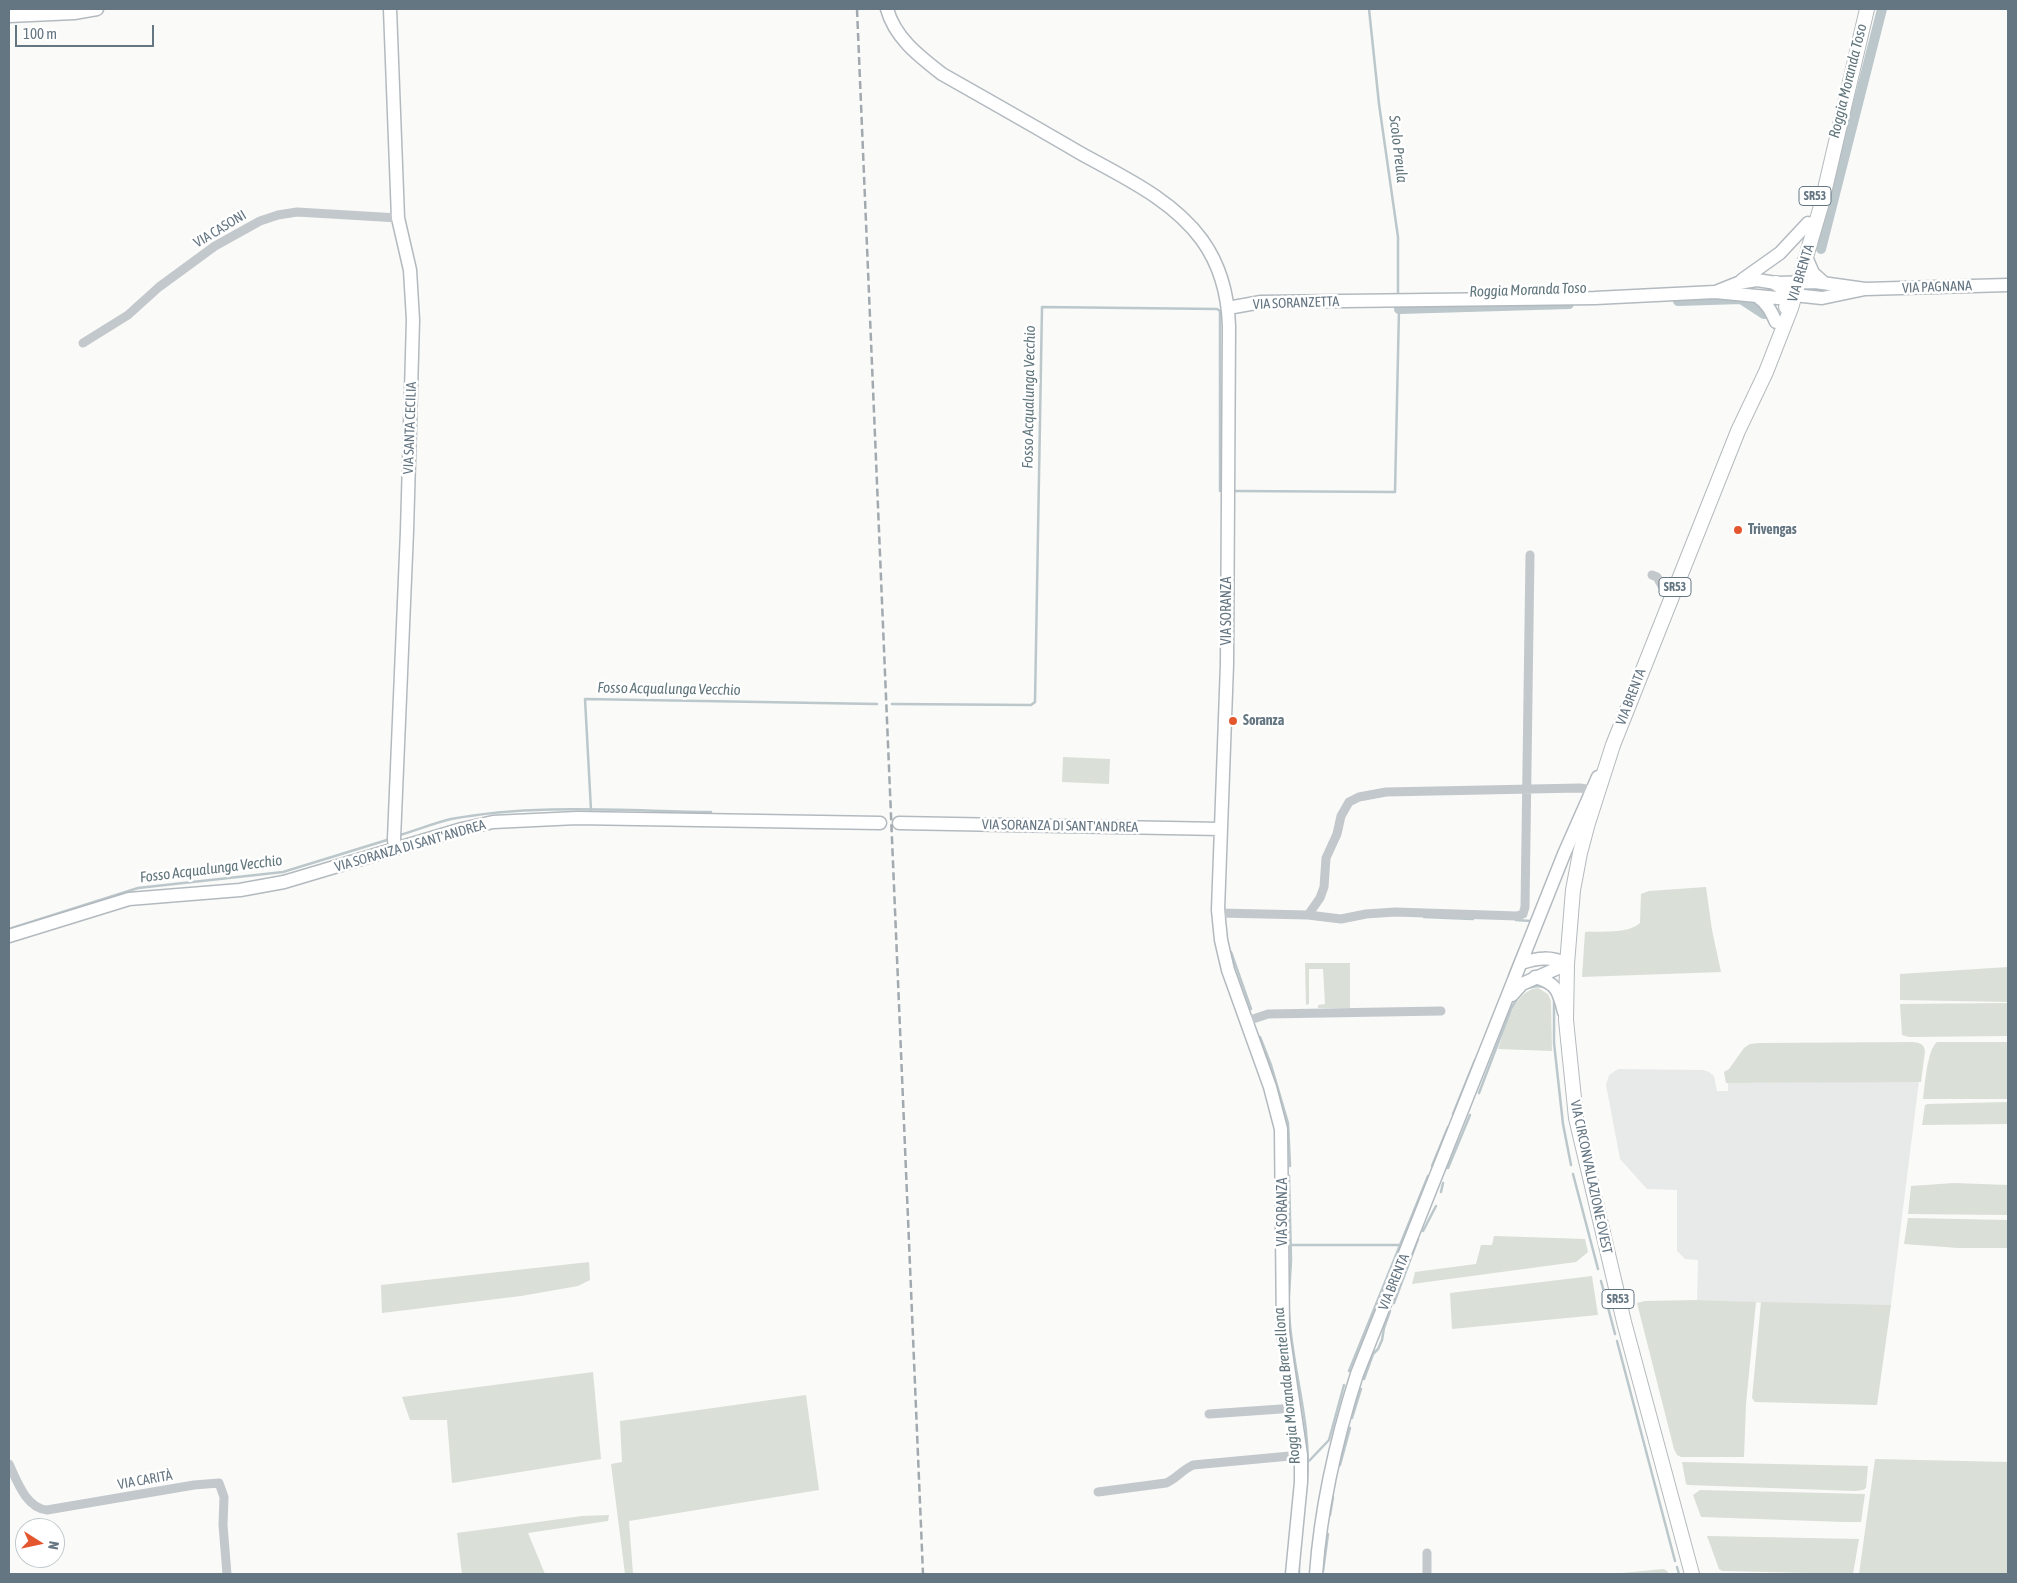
<!DOCTYPE html>
<html>
<head>
<meta charset="utf-8">
<style>
  body { margin:0 }
  #map { position:relative; width:2017px; height:1583px; overflow:hidden; background:#fafaf8; font-family:"Asap Condensed",sans-serif }
  canvas { display:block }
  .frame { position:absolute; inset:0; border:10px solid #657683; pointer-events:none }
  .north { position:absolute; left:15px; top:1518px; width:50px; height:50px; box-sizing:border-box; background:#fff; border:1px solid #c1c8cd; border-radius:50%; rotate:100deg; font-size:14px; font-weight:700; line-height:20px; text-align:center; color:#657683 }
  .north::after { content:''; display:block; margin:auto; width:18px; height:22px; background:#e4572e; clip-path:polygon(50% 0,100% 100%,50% 72%,0 100%) }
  .scale { position:absolute; left:15px; top:25px; width:139px; height:22px; box-sizing:border-box; border:2px solid #657683; border-top:0; padding-left:6px; font-size:15px; line-height:18px; white-space:nowrap; color:#657683; -webkit-text-stroke:4px #fff; paint-order:stroke }
</style>
</head>
<body>
<div id="map">
<canvas width="2017" height="1583"></canvas>
<div class="frame"></div>
<div class="north">N</div>
<div class="scale">100 m</div>
</div>
<script>
const g = document.querySelector('canvas').getContext('2d');
g.lineJoin = 'round';
function fillPath(path, color) { g.fillStyle = color; g.fill(path, 'evenodd'); }
function strokePath(path, color, width, dash) { g.strokeStyle = color; g.lineWidth = width; g.lineCap = dash ? 'butt' : 'round'; g.setLineDash(dash || []); g.stroke(path); }
function label(font, color, halo, rows, align = 'center') {
  g.font = font + ' "Asap Condensed",sans-serif'; g.lineWidth = 5; g.setLineDash([]); g.textBaseline = 'middle'; g.strokeStyle = halo; g.fillStyle = color; for (const [text, x, y, turn = 0] of rows) {
    g.save(); g.translate(x, y); g.rotate((+turn || 0) * Math.PI / 180); g.textAlign = isNaN(turn) ? turn : align; if (halo) g.strokeText(text, 0, 0); g.fillText(text, 0, 0); g.restore();
  }
}
const built = new Path2D(`
  M 1618,1069 L 1703,1070 L 1709,1072 L 1714,1076 L 1717,1091 L 1728,1091 L 1728,1083 L 1919,1081 L 1891,1305 L 1793,1304 L 1697,1300 L 1698,1260 L 1685,1259 L 1677,1251 L 1677,1190 L 1647,1189 L 1620,1159 L 1606,1085 L 1609,1075 Z`);
const green = new Path2D(`
  M 1063,757 L 1110,759 L 1109,784 L 1062,782 Z
  M 1706,887 L 1712,930 L 1721,972 L 1582,977 L 1585,932 C 1601,931 1628,934 1640,923 L 1641,894 L 1649,891 Z
  M 1305,963 L 1350,963 L 1350,1008 L 1318,1008 L 1318,1005 L 1325,1004 L 1323,969 L 1309,969 L 1309,1004 L 1306,1005 Z
  M 2008,967 L 2008,1002 L 1900,1000 L 1900,974 Z
  M 1538,988 L 1548,994 L 1551,1001 L 1552,1051 L 1498,1049 C 1505,1029 1513,990 1538,988 Z
  M 2008,1003 L 2008,1036 L 1909,1037 L 1902,1035 L 1900,1004 Z
  M 1913,1042 C 1920,1043 1924,1044 1925,1051 L 1921,1082 L 1726,1083 L 1724,1072 L 1729,1069 L 1744,1048 L 1750,1044 L 1760,1043 Z
  M 1937,1042 L 2008,1042 L 2008,1099 L 1923,1099 C 1925,1085 1927,1050 1937,1042 Z
  M 2008,1102 L 2008,1124 L 1922,1125 L 1925,1105 L 1928,1104 Z
  M 1954,1183 L 2008,1185 L 2008,1215 L 1908,1214 L 1911,1186 Z
  M 1908,1218 L 2008,1220 L 2008,1248 L 1958,1248 L 1904,1244 Z
  M 1494,1236 L 1585,1239 L 1588,1252 L 1576,1262 L 1412,1284 L 1415,1272 L 1476,1264 L 1481,1245 L 1492,1245 Z
  M 589,1262 L 590,1280 L 578,1286 L 521,1296 L 382,1313 L 381,1285 Z
  M 1592,1276 L 1598,1315 L 1452,1329 L 1450,1293 Z
  M 1697,1300 L 1756,1302 L 1746,1404 L 1744,1457 L 1681,1457 L 1677,1455 L 1674,1449 L 1637,1303 L 1645,1301 Z
  M 1761,1302 L 1891,1305 L 1877,1405 L 1755,1402 L 1752,1398 Z
  M 593,1372 L 601,1459 L 452,1483 L 447,1420 L 410,1420 L 402,1397 Z
  M 806,1395 L 819,1490 L 629,1521 L 633,1574 L 625,1574 L 611,1464 L 622,1462 L 620,1421 Z
  M 1875,1459 L 2008,1462 L 2008,1574 L 1859,1574 Z
  M 1682,1462 L 1868,1466 L 1866,1488 L 1863,1490 L 1855,1491 L 1688,1485 L 1686,1484 Z
  M 1700,1490 L 1865,1494 L 1861,1522 L 1844,1522 L 1701,1517 L 1693,1495 Z
  M 609,1515 L 608,1521 L 528,1533 L 545,1574 L 462,1574 L 457,1533 L 582,1516 Z
  M 1707,1536 L 1859,1539 L 1853,1574 L 1722,1571 L 1719,1569 Z
  M 1663,1569 L 1666,1570 L 1669,1574 L 1612,1574 Z`);
const stream = new Path2D(`
  M 1369,9 L 1379,104 L 1398,237 L 1398,293
  M 1235,491 L 1395,492 L 1399,309
  M 892,704 L 1031,705 L 1035,702 L 1042,307 L 1217,309 L 1220,311 L 1220,491
  M 591,810 L 585,699 L 877,704
  M 400,835 C 417,830 434,823 451,819 C 535,803 626,811 711,812
  M 1424,917 L 1473,919
  M 1516,920 L 1531,921 L 1531,922
  M 9,929 L 138,888 L 283,872 L 387,840
  M 1231,952 L 1251,1009
  M 1509,975 L 1520,948
  M 1528,988 L 1537,986 L 1544,987
  M 1554,998 L 1554,1043 L 1563,1124 L 1571,1165
  M 1260,1037 L 1271,1065 L 1288,1123 L 1290,1166
  M 1479,1093 L 1511,1009 L 1518,997
  M 1453,1114 L 1475,1060
  M 1432,1166 L 1448,1127
  M 1448,1168 L 1470,1115
  M 1573,1174 L 1598,1269
  M 1441,1192 L 1443,1183
  M 1423,1231 L 1436,1206
  M 1291,1245 L 1401,1245
  M 1601,1281 L 1615,1334
  M 1289,1295 L 1291,1260 L 1289,1176
  M 1394,1303 L 1418,1239
  M 1289,1313 C 1292,1369 1312,1424 1307,1481
  M 1617,1341 L 1675,1561
  M 1349,1371 L 1428,1176
  M 1364,1379 L 1373,1354 L 1378,1349 L 1382,1340 L 1384,1328 L 1390,1311
  M 1352,1418 L 1361,1389
  M 1309,1461 L 1329,1440 L 1344,1385
  M 1340,1465 L 1350,1428
  M 1330,1515 L 1333,1497
  M 1677,1567 L 1679,1574
  M 1323,1571 L 1328,1534
  M 1299,1574 L 1299,1563`);
const canal = new Path2D(`
  M 1821,249 L 1882,9
  M 1678,301 L 1741,299 L 1764,314
  M 1399,309 L 1569,304`);
const street = new Path2D(`
  M 83,343 L 128,315 L 159,287 L 215,246 L 260,221 L 278,215 L 297,212 L 398,218
  M 1652,575 L 1657,577 L 1665,591 L 1672,594
  M 1219,913 L 1308,915 L 1320,898 L 1324,887 L 1326,858 L 1337,834 L 1341,816 L 1349,802 L 1359,797 L 1386,792 L 1580,788 L 1592,790
  M 1308,915 L 1341,919 L 1366,914 L 1395,912 L 1517,916 L 1523,914 L 1525,907 L 1530,555
  M 1247,1021 L 1268,1014 L 1441,1011
  M 1209,1414 L 1295,1408
  M 9,1464 C 17,1481 26,1508 47,1510 L 194,1485 L 219,1483 L 224,1497 L 223,1525 L 227,1574
  M 1098,1492 L 1166,1483 C 1176,1479 1182,1470 1193,1465 L 1301,1455
  M 1427,1553 L 1427,1574`);
const secondary = new Path2D(`
  M 390,9 L 398,218 L 410,270 L 413,320 L 407,531 L 394,839 L 395,848
  M 887,9 C 895,38 919,56 942,74 C 988,100 1034,126 1080,153 C 1123,177 1172,199 1202,240 C 1220,265 1228,296 1229,326 L 1227,664 L 1218,910 L 1221,940 L 1228,970 L 1270,1087 L 1281,1129 L 1283,1332 L 1301,1455 L 1301,1482 L 1292,1574
  M 9,16 L 74,13 L 97,9
  M 1806,257 L 1813,273 L 1824,283
  M 1742,280 L 1780,253 L 1808,223
  M 1718,291 L 1738,283 L 1757,280 L 1776,283 L 1815,282 L 1865,289 L 2008,285
  M 1757,296 C 1767,303 1771,311 1776,322
  M 1228,308 L 1261,302 L 1595,298 L 1715,292 L 1778,298 L 1794,295 L 1822,298 L 1865,289
  M 899,823 L 1221,829
  M 9,936 L 129,899 L 240,890 L 284,882 L 462,829 L 493,822 L 577,818 L 880,823
  M 1521,963 C 1538,958 1550,956 1567,964
  M 1535,977 C 1557,983 1559,992 1564,1012
  M 1512,995 L 1522,984 L 1567,964
  M 1316,1574 C 1321,1505 1336,1440 1357,1374 L 1564,854 L 1598,777`);
const primary = new Path2D(`
  M 1776,283 C 1787,291 1791,293 1786,307
  M 1692,1574 L 1624,1322 L 1576,1118 L 1566,1020 L 1567,964 L 1573,890 L 1580,853 L 1588,823 L 1613,745 L 1738,431 L 1766,372 L 1791,308 L 1821,206 L 1867,9`);
const rail = new Path2D(`
  M 857,9 L 923,1574`);
const markers = [
  [1738,530,5,"#e4572e"],
  [1233,721,5,"#e4572e"]
];
const shields = [
  [1815,196,32],
  [1675,587,32],
  [1618,1299,32]
];
const shieldNames = [
  ["SR53",1815,196],
  ["SR53",1675,587],
  ["SR53",1618,1299]
];
const streetNames = [
  ["VIA CASONI",220,229,-31],
  ["VIA BRENTA",1801,273,-73],
  ["VIA PAGNANA",1937,287,-2],
  ["VIA SORANZETTA",1296,303,-2],
  ["VIA SANTA CECILIA",410,428,-88],
  ["VIA SORANZA",1227,611,-90],
  ["VIA BRENTA",1631,697,-69],
  ["VIA SORANZA DI SANT'ANDREA",1060,826,1],
  ["VIA SORANZA DI SANT'ANDREA",410,846,-16],
  ["VIA CIRCONVALLAZIONE OVEST",1591,1177,78],
  ["VIA SORANZA",1283,1212,-90],
  ["VIA BRENTA",1394,1282,-68],
  ["VIA CARITÀ",145,1480,-10]
];
const poiNames = [
  ["Trivengas",1748,530],
  ["Soranza",1243,721]
];
const waterNames = [
  ["Roggia Moranda Toso",1848,81,-76],
  ["Scolo Preula",1398,149,83],
  ["Roggia Moranda Toso",1528,290,-2],
  ["Fosso Acqualunga Vecchio",1029,397,-89],
  ["Fosso Acqualunga Vecchio",669,689,1],
  ["Fosso Acqualunga Vecchio",211,869,-7],
  ["Roggia Moranda Brentellona",1287,1386,-96]
];
fillPath(built, '#e8e9e9');
fillPath(green, '#dadfd7');
strokePath(stream, '#bbc7cb', 2.5);
strokePath(canal, '#bbc7cb', 10);
strokePath(secondary, '#b3babf', 15);
strokePath(primary, '#b5babe', 16);
strokePath(street, '#c3c8cc', 9);
strokePath(secondary, '#fff', 12);
strokePath(primary, '#fff', 14);
strokePath(rail, '#a2aab0', 2.5, [8, 4]);
for (const [x, y, r, color] of markers) { const dot = new Path2D(); dot.arc(x, y, r, 0, 2 * Math.PI); g.fillStyle = color; g.fill(dot); strokePath(dot, '#fff', 2); }
for (const [x, y, w] of shields) { const box = new Path2D(); box.roundRect(x - w / 2, y - 9.5, w, 19, 4); g.fillStyle = '#fff'; g.fill(box); strokePath(box, '#657683', 1); }
label('bold 12px', '#657683', null, shieldNames);
label('14px', '#657683', '#fff', streetNames);
label('bold 14px', '#657683', '#fff', poiNames, 'left');
label('italic 15px', '#60757c', '#fff', waterNames);
</script>
</body>
</html>
